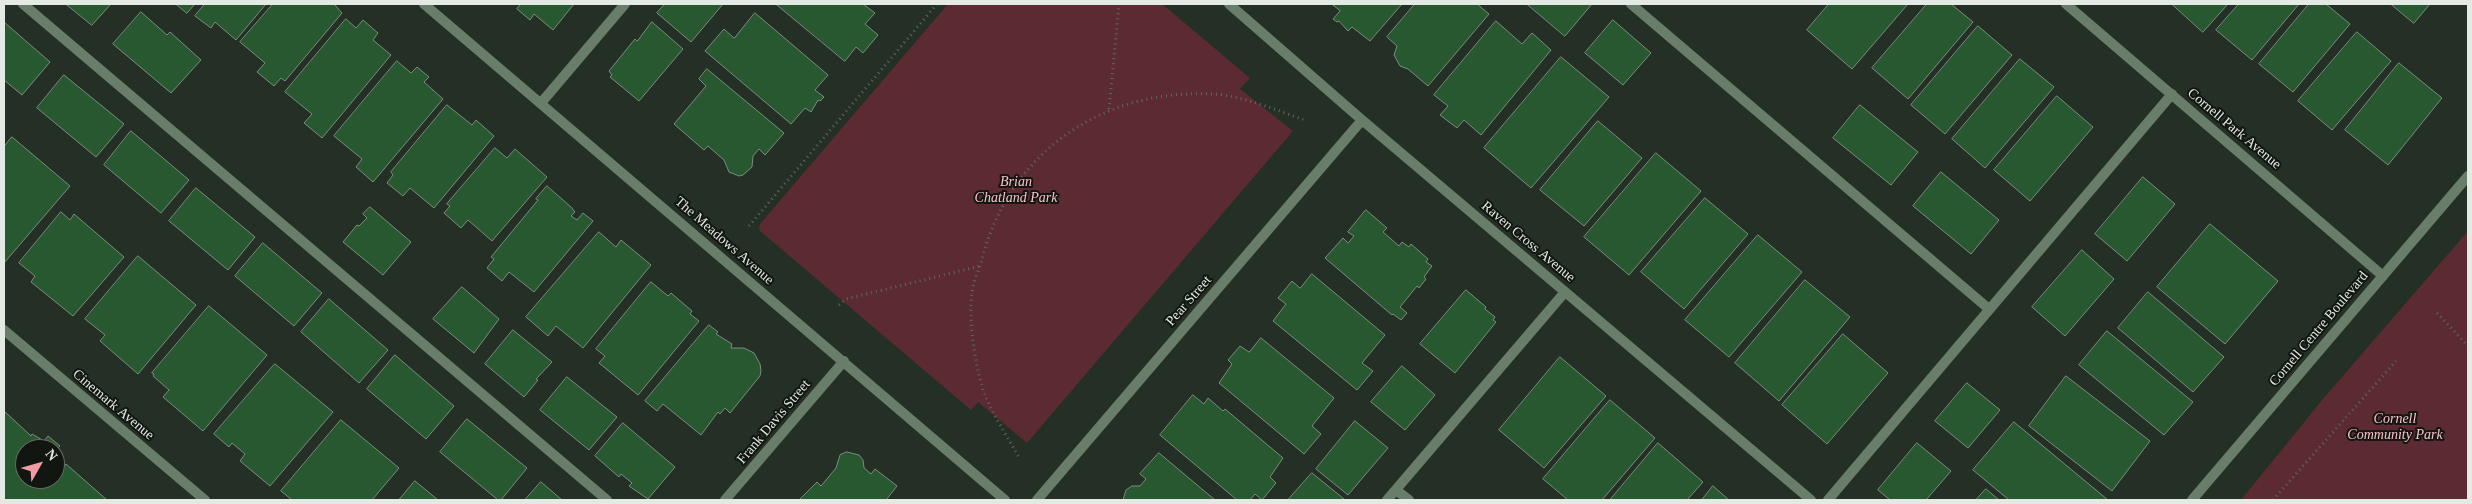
<!DOCTYPE html>
<html>
<head>
<meta charset="utf-8">
<style>
  body { margin:0 }
  #map { position:relative; width:2472px; height:504px; overflow:hidden; background:#242f25; font-family:Georgia,serif }
  canvas { display:block }
  .frame { position:absolute; inset:0; border:5px solid #e2eae3; pointer-events:none }
  .north { position:absolute; left:15px; top:439px; width:50px; height:50px; box-sizing:border-box; background:#111611; border:1px solid #656b65; border-radius:50%; rotate:52deg; font-size:14px; font-weight:700; line-height:20px; text-align:center; color:#e2eae3 }
  .north::after { content:''; display:block; margin:auto; width:18px; height:22px; background:#f49aa5; clip-path:polygon(50% 0,100% 100%,50% 72%,0 100%) }
</style>
</head>
<body>
<div id="map">
<canvas width="2472" height="504"></canvas>
<div class="frame"></div>
<div class="north">N</div>
</div>
<script>
const g = document.querySelector('canvas').getContext('2d');
g.lineJoin = 'round';
function fillPath(path, color) { g.fillStyle = color; g.fill(path, 'evenodd'); }
function strokePath(path, color, width, dash) { g.strokeStyle = color; g.lineWidth = width; g.lineCap = dash ? 'butt' : 'round'; g.setLineDash(dash || []); g.stroke(path); }
function label(font, color, halo, rows, align = 'center') {
  g.font = font + ' Georgia,serif'; g.lineWidth = 4; g.setLineDash([]); g.textBaseline = 'middle'; g.strokeStyle = halo; g.fillStyle = color; for (const [text, x, y, turn = 0] of rows) {
    g.save(); g.translate(x, y); g.rotate((+turn || 0) * Math.PI / 180); g.textAlign = isNaN(turn) ? turn : align; if (halo) g.strokeText(text, 0, 0); g.fillText(text, 0, 0); g.restore();
  }
}
const green = new Path2D(`
  M 948,4 L 1162,4 L 1250,78 L 1240,89 L 1293,131 L 1027,443 L 978,402 L 971,410 L 759,230 L 760,224 Z
  M 2468,231 L 2468,500 L 2241,500 L 2323,399 Z`);
const building = new Path2D(`
  M 66,4 L 111,4 L 92,25 Z
  M 176,4 L 195,4 L 187,13 Z
  M 205,4 L 266,4 L 236,40 L 215,22 L 211,28 L 195,16 Z
  M 273,4 L 334,4 L 342,13 L 285,81 L 281,78 L 274,86 L 257,72 L 265,63 L 240,42 Z
  M 521,4 L 574,4 L 553,30 L 534,14 L 530,20 L 517,9 Z
  M 665,4 L 723,4 L 691,42 L 657,13 Z
  M 776,4 L 863,4 L 875,13 L 865,24 L 878,35 L 863,53 L 856,47 L 845,61 Z
  M 1332,4 L 1402,4 L 1370,41 L 1352,27 L 1348,31 L 1339,21 L 1337,22 L 1333,19 L 1340,11 Z
  M 1415,4 L 1477,4 L 1489,14 L 1428,86 L 1408,69 L 1400,66 L 1394,55 L 1397,46 L 1387,37 Z
  M 1527,4 L 1592,4 L 1565,36 Z
  M 1829,4 L 1908,4 L 1852,69 L 1807,30 Z
  M 1927,4 L 1951,4 L 1973,22 L 1908,99 L 1872,68 Z
  M 2172,4 L 2228,4 L 2203,32 Z
  M 2239,4 L 2299,4 L 2252,60 L 2216,30 Z
  M 2309,4 L 2326,4 L 2350,24 L 2293,92 L 2259,64 Z
  M 2391,4 L 2430,4 L 2414,23 Z
  M 141,12 L 167,35 L 170,32 L 201,60 L 171,93 L 113,44 Z
  M 755,13 L 828,75 L 815,90 L 824,97 L 820,101 L 818,100 L 811,112 L 805,108 L 791,124 L 705,51 L 724,29 L 734,38 Z
  M 346,19 L 356,28 L 363,20 L 378,33 L 373,40 L 391,55 L 322,138 L 304,123 L 312,114 L 285,92 Z
  M 1613,20 L 1651,53 L 1623,85 L 1585,53 Z
  M 1496,21 L 1522,44 L 1532,33 L 1551,50 L 1481,135 L 1464,120 L 1457,128 L 1440,115 L 1448,106 L 1434,95 Z
  M 4,22 L 50,62 L 22,95 L 4,80 Z
  M 652,22 L 683,49 L 639,101 L 610,77 L 612,75 L 609,71 L 635,39 L 637,41 Z
  M 1978,26 L 2012,55 L 1945,134 L 1911,105 Z
  M 2357,32 L 2391,61 L 2332,130 L 2298,101 Z
  M 1561,57 L 1609,97 L 1531,188 L 1484,148 Z
  M 2020,59 L 2054,87 L 1985,168 L 1952,139 Z
  M 397,61 L 411,73 L 417,67 L 429,77 L 424,82 L 443,99 L 373,182 L 356,167 L 362,159 L 334,136 Z
  M 2399,63 L 2442,98 L 2388,165 L 2345,130 Z
  M 707,69 L 784,133 L 765,155 L 759,149 L 753,156 L 752,167 L 743,175 L 739,176 L 729,172 L 724,160 L 708,146 L 704,150 L 674,124 L 706,86 L 699,79 Z
  M 64,75 L 124,124 L 96,157 L 37,108 Z
  M 2057,96 L 2093,127 L 2030,201 L 1994,170 Z
  M 447,105 L 472,125 L 476,120 L 494,136 L 434,208 L 410,188 L 403,196 L 387,183 L 393,175 L 391,172 Z
  M 1860,105 L 1918,152 L 1891,185 L 1833,138 Z
  M 1598,121 L 1642,158 L 1584,226 L 1540,190 Z
  M 131,131 L 189,180 L 161,213 L 104,165 Z
  M 12,137 L 70,186 L 4,263 L 4,147 Z
  M 495,148 L 507,158 L 515,149 L 547,177 L 492,241 L 468,220 L 461,228 L 444,213 L 450,206 L 447,204 Z
  M 1656,153 L 1701,191 L 1629,275 L 1584,237 Z
  M 1941,172 L 1999,220 L 1971,254 L 1913,206 Z
  M 2143,177 L 2175,204 L 2127,261 L 2095,234 Z
  M 547,186 L 571,207 L 575,212 L 571,216 L 577,220 L 583,213 L 593,221 L 534,292 L 509,272 L 502,281 L 487,268 L 494,259 L 491,257 L 538,200 L 536,199 Z
  M 196,188 L 255,237 L 228,270 L 169,221 Z
  M 1705,198 L 1748,234 L 1684,309 L 1641,272 Z
  M 370,207 L 411,242 L 383,275 L 343,242 L 357,225 L 359,226 L 367,218 L 363,214 Z
  M 1366,210 L 1387,228 L 1383,232 L 1399,246 L 1402,242 L 1409,247 L 1411,244 L 1428,259 L 1426,262 L 1432,266 L 1424,277 L 1426,279 L 1419,288 L 1417,286 L 1400,307 L 1407,313 L 1401,320 L 1393,314 L 1392,315 L 1325,258 L 1343,238 L 1348,243 L 1354,236 L 1348,232 Z
  M 61,212 L 70,220 L 74,214 L 124,257 L 73,316 L 31,282 L 35,276 L 19,263 Z
  M 2210,224 L 2278,281 L 2225,344 L 2157,287 Z
  M 599,232 L 616,247 L 621,240 L 651,265 L 583,348 L 556,326 L 548,336 L 526,317 Z
  M 1758,235 L 1802,272 L 1729,357 L 1685,320 Z
  M 263,243 L 322,293 L 294,326 L 235,276 Z
  M 2082,250 L 2114,279 L 2065,336 L 2032,307 Z
  M 138,256 L 196,305 L 138,374 L 100,341 L 105,335 L 85,319 Z
  M 1312,274 L 1385,335 L 1362,363 L 1373,371 L 1357,390 L 1273,321 L 1286,304 L 1278,298 L 1292,281 L 1300,288 Z
  M 1805,280 L 1850,317 L 1779,401 L 1735,363 Z
  M 651,282 L 668,296 L 671,293 L 692,311 L 690,314 L 699,321 L 638,395 L 599,363 L 605,356 L 596,349 Z
  M 462,287 L 499,319 L 474,353 L 433,319 Z
  M 1466,290 L 1486,307 L 1485,309 L 1495,317 L 1493,320 L 1496,322 L 1455,373 L 1420,344 Z
  M 2148,292 L 2224,357 L 2193,392 L 2118,328 Z
  M 329,299 L 388,350 L 359,383 L 301,332 Z
  M 209,306 L 267,355 L 203,431 L 163,397 L 169,390 L 153,376 L 154,374 L 152,373 Z
  M 709,325 L 718,332 L 716,334 L 732,344 L 731,348 L 744,348 L 754,353 L 760,364 L 761,371 L 760,376 L 730,413 L 725,408 L 720,414 L 718,412 L 701,435 L 663,404 L 657,411 L 645,401 Z
  M 513,330 L 552,362 L 536,379 L 538,380 L 524,397 L 485,364 Z
  M 2107,331 L 2193,402 L 2164,435 L 2079,365 Z
  M 1843,334 L 1888,373 L 1827,444 L 1782,405 Z
  M 1261,338 L 1334,398 L 1312,426 L 1321,434 L 1304,454 L 1219,383 L 1232,364 L 1228,360 L 1240,346 L 1249,352 Z
  M 395,355 L 454,406 L 426,439 L 367,389 Z
  M 1560,357 L 1606,396 L 1544,468 L 1499,430 Z
  M 275,364 L 333,412 L 270,486 L 240,461 L 245,454 L 232,443 L 229,447 L 214,434 Z
  M 1402,366 L 1435,395 L 1405,430 L 1371,402 Z
  M 2066,376 L 2150,441 L 2112,491 L 2029,426 Z
  M 567,377 L 617,417 L 589,450 L 540,410 Z
  M 1967,383 L 2000,410 L 1968,448 L 1935,421 Z
  M 1193,395 L 1204,404 L 1208,398 L 1223,411 L 1225,409 L 1283,458 L 1270,477 L 1276,483 L 1262,500 L 1255,494 L 1250,500 L 1237,500 L 1160,435 Z
  M 1610,400 L 1655,438 L 1602,500 L 1568,500 L 1543,479 Z
  M 4,411 L 31,436 L 32,434 L 44,441 L 48,436 L 60,446 L 55,451 L 55,449 L 25,449 L 25,479 L 55,479 L 55,466 L 58,469 L 56,471 L 59,473 L 66,464 L 107,500 L 4,500 Z
  M 467,419 L 527,468 L 501,500 L 498,500 L 440,452 Z
  M 341,420 L 399,468 L 372,500 L 292,500 L 281,491 Z
  M 1355,421 L 1388,448 L 1348,495 L 1316,469 Z
  M 2014,422 L 2108,500 L 2009,500 L 1973,470 Z
  M 623,423 L 675,467 L 648,499 L 629,486 L 632,483 L 621,474 L 619,477 L 595,456 Z
  M 1658,443 L 1703,482 L 1687,500 L 1610,500 Z
  M 1917,443 L 1951,471 L 1926,500 L 1890,500 L 1878,490 Z
  M 847,452 L 859,455 L 863,460 L 864,468 L 871,474 L 875,469 L 897,486 L 886,500 L 799,500 L 817,482 L 821,486 L 836,468 L 840,455 Z
  M 1159,453 L 1215,500 L 1123,500 L 1126,490 L 1132,486 L 1140,486 L 1146,479 L 1140,474 Z
  M 1312,473 L 1344,499 L 1343,500 L 1288,500 Z
  M 415,481 L 438,500 L 399,500 Z
  M 541,482 L 562,500 L 525,500 Z
  M 1713,486 L 1729,500 L 1702,500 Z
  M 1986,489 L 1999,500 L 1976,500 Z`);
const path = new Path2D(`
  M 1109,109 L 1119,4
  M 749,226 L 937,4
  M 839,305 L 846,299 L 980,266
  M 2437,313 L 2468,346
  M 1018,456 C 1008,438 996,419 987,400 C 980,383 975,359 973,341 C 971,326 970,306 972,292 C 973,282 978,272 981,263 C 1007,155 1100,89 1210,94 C 1242,95 1275,110 1305,120
  M 2273,500 L 2396,361`);
const service = new Path2D(`
  M 23,4 L 607,500
  M 1631,4 L 1989,309
  M 541,103 L 625,4
  M 1396,490 L 1409,500
  M 1387,500 L 1565,292
  M 1828,500 L 2172,94`);
const minor = new Path2D(`
  M 424,4 L 1005,500
  M 1229,4 L 1362,120 L 1811,500
  M 2066,4 L 2383,276
  M 4,330 L 205,500
  M 725,500 L 844,361
  M 1037,500 L 1362,120`);
const tertiary = new Path2D(`
  M 2192,500 L 2468,176`);
const streetNames = [
  ["Cornell Park Avenue",2234,129,40],
  ["The Meadows Avenue",724,241,41],
  ["Raven Cross Avenue",1528,242,40],
  ["Pear Street",1189,301,-49],
  ["Cornell Centre Boulevard",2319,329,-50],
  ["Cinemark Avenue",113,405,40],
  ["Frank Davis Street",774,422,-50]
];
const parkNames = [
  ["Brian",1016,182],
  ["Chatland Park",1016,198],
  ["Cornell",2395,419],
  ["Community Park",2395,435]
];
fillPath(green, '#5c2b32');
fillPath(building, '#28582f');
strokePath(building, '#7e8b7e', 1);
strokePath(path, '#5e685f', 3, [1, 4]);
strokePath(service, '#697e6a', 10);
strokePath(minor, '#697e6a', 10);
strokePath(tertiary, '#697e6a', 10);
label('14px', '#e2eae3', '#111611', streetNames);
label('italic 14px', '#fdc1c7', '#111611', parkNames);
</script>
</body>
</html>
